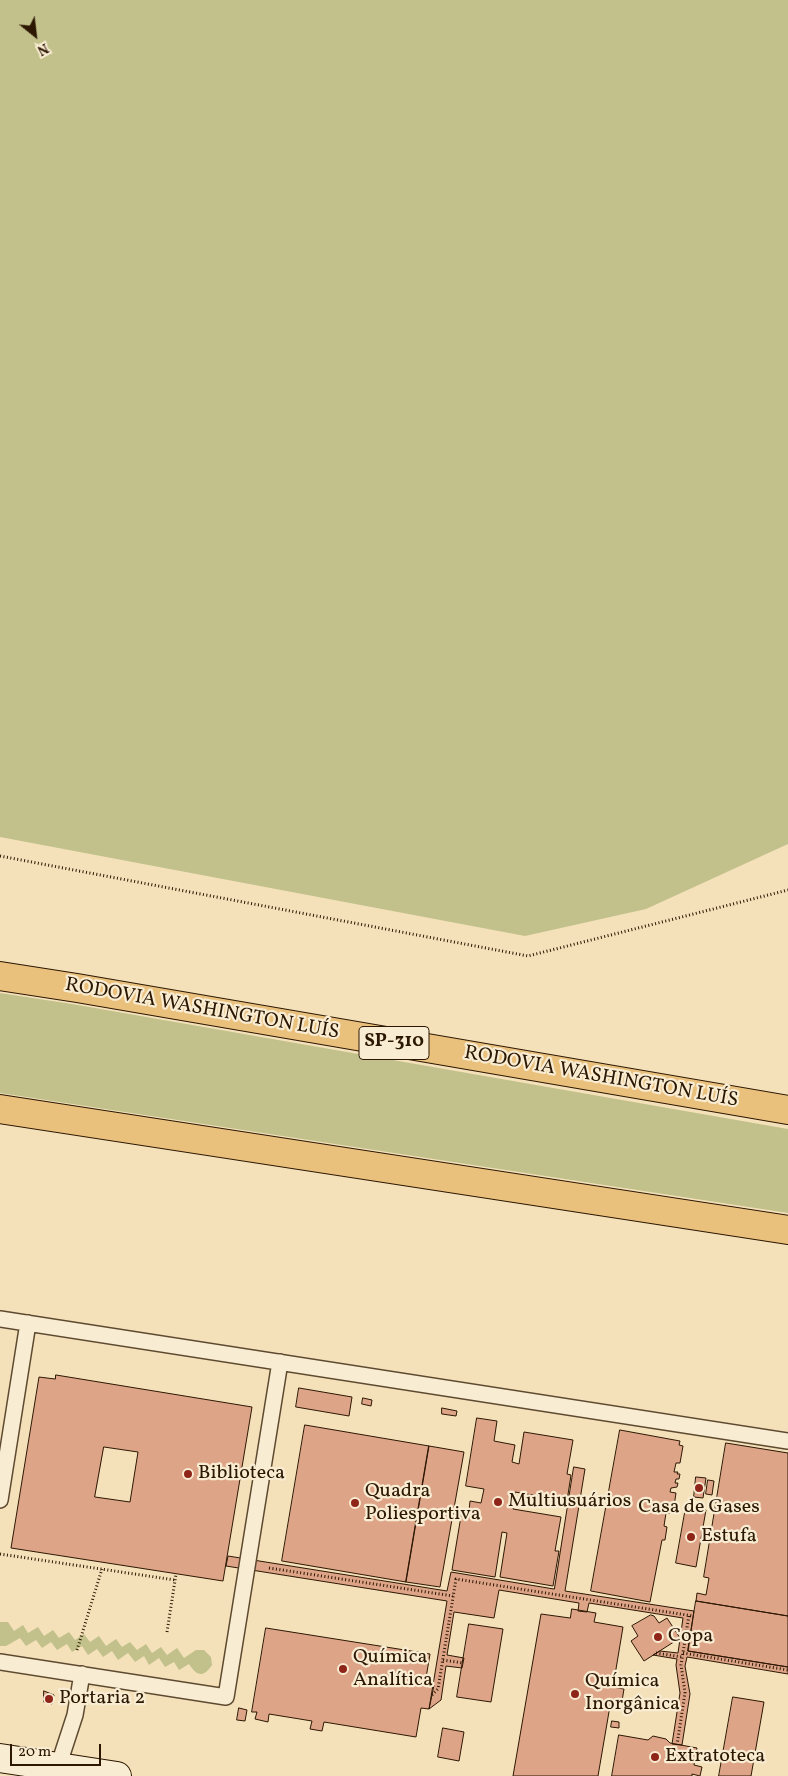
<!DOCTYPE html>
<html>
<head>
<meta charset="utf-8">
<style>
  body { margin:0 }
  #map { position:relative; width:788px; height:1776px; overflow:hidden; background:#f4e1ba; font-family:Vollkorn,serif }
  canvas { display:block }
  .north { position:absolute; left:10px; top:10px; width:50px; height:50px; -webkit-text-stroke:4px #f8ecd2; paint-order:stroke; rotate:151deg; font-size:14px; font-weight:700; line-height:20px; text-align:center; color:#2c1702 }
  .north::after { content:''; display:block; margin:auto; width:18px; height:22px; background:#2c1702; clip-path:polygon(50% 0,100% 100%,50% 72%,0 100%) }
  .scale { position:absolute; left:10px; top:1744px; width:91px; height:22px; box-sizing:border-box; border:2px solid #2c1702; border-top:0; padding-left:6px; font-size:15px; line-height:18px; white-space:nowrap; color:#2c1702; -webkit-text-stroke:4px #f8ecd2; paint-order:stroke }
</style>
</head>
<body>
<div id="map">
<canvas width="788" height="1776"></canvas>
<div class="north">N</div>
<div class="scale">20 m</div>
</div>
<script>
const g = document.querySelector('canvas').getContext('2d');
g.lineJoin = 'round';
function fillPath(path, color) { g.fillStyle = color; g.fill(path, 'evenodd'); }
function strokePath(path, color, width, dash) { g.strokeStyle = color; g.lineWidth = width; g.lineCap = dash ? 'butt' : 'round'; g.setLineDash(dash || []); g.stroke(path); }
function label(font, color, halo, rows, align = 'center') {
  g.font = font + ' Vollkorn,serif'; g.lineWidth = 4.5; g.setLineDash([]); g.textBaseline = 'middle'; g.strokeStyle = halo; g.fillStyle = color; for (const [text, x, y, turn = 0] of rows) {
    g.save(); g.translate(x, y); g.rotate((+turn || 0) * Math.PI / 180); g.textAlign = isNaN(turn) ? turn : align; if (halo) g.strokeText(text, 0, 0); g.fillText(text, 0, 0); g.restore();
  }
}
const green = new Path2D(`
  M 0,0 L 788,0 L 788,844 L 646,909 L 525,936 L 0,837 Z
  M 0,993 L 72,1004 L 788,1129 L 788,1213 L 0,1093 Z
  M 0,1622 L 8,1622 L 14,1631 L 23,1625 L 28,1633 L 38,1627 L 44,1636 L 53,1630 L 59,1638 L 69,1632 L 75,1640 L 84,1634 L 90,1642 L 99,1636 L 106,1646 L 116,1639 L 122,1647 L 130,1642 L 137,1650 L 146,1644 L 152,1653 L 161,1647 L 167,1655 L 177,1648 L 184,1658 L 196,1650 L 204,1650 L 211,1657 L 212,1665 C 203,1679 196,1675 189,1664 L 179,1670 L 174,1662 L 165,1667 L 159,1658 L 149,1665 L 144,1656 L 135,1662 L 128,1653 L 118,1660 L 112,1651 L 103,1657 L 97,1649 L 88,1655 L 82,1646 L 72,1652 L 67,1644 L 57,1650 L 51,1642 L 42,1648 L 36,1640 L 26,1646 L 20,1638 L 6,1646 L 0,1646 Z`);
const building = new Path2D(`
  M 56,1375 L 252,1407 L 223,1581 L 11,1548 L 39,1377 L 55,1379 ZM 104,1447 L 138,1452 L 130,1502 L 95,1497 Z
  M 299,1388 L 352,1397 L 349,1416 L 296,1407 Z
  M 363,1398 L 372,1400 L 371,1406 L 362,1404 Z
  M 442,1408 L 457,1411 L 456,1416 L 442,1414 Z
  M 477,1418 L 497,1421 L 494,1441 L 515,1445 L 512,1462 L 519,1464 L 524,1432 L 573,1440 L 567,1474 L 571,1475 L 567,1501 L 515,1492 L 513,1509 L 561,1517 L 555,1551 L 559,1551 L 553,1586 L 500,1577 L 507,1533 L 502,1532 L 495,1577 L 452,1570 L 462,1510 L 469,1511 L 470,1501 L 481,1503 L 484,1489 L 466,1486 Z
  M 305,1425 L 429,1446 L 406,1582 L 282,1561 Z
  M 620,1430 L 680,1441 L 679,1445 L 683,1446 L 680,1463 L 676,1463 L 674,1472 L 678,1472 L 677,1474 L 680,1474 L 679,1479 L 676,1479 L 675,1483 L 678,1483 L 677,1487 L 671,1488 L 670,1492 L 676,1493 L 674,1506 L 671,1506 L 670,1513 L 666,1513 L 664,1526 L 667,1527 L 665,1540 L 662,1540 L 650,1602 L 591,1591 Z
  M 726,1443 L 788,1453 L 788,1616 L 696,1601 L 697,1593 L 706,1595 L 709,1578 L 704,1577 Z
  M 429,1446 L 464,1452 L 440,1587 L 406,1582 Z
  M 574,1467 L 585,1469 L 565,1591 L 694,1611 L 688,1651 L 788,1667 L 788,1674 L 687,1657 L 685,1666 L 690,1694 L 682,1745 L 672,1744 L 680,1693 L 676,1665 L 677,1659 L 653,1655 L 660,1651 L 678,1653 L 683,1618 L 589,1603 L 587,1612 L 578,1611 L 579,1603 L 499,1590 L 494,1618 L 454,1612 L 447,1655 L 464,1658 L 462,1668 L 446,1666 L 441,1700 L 429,1709 L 447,1601 L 226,1566 L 228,1556 L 447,1591 L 451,1572 L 554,1589 Z
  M 696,1477 L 706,1478 L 703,1498 L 694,1497 Z
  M 708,1480 L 714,1481 L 712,1495 L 706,1494 Z
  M 686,1507 L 706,1510 L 696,1567 L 676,1563 Z
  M 696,1601 L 788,1616 L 788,1667 L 688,1651 Z
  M 572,1609 L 596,1613 L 594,1622 L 623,1627 L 613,1687 L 624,1689 L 622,1701 L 611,1700 L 598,1776 L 513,1776 L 541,1614 L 570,1618 Z
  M 651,1615 L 654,1616 L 659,1623 L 667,1618 L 680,1638 L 644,1661 L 631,1641 L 638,1636 L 632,1626 Z
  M 469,1624 L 503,1629 L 491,1702 L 457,1697 Z
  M 266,1628 L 430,1654 L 425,1684 L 434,1685 L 432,1695 L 429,1709 L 421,1708 L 416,1737 L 324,1722 L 322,1731 L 310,1729 L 312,1721 L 269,1714 L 268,1722 L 255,1719 L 257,1712 L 252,1712 Z
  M 44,1691 L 54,1695 L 52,1704 L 44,1702 Z
  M 733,1697 L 764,1702 L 751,1776 L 719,1776 Z
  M 239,1708 L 247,1710 L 245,1721 L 237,1720 Z
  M 612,1721 L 619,1722 L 619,1728 L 611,1727 Z
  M 443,1728 L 464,1732 L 459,1761 L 438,1757 Z
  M 619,1735 L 648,1740 L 653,1736 L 666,1739 L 670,1743 L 697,1748 L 694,1765 L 702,1767 L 700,1776 L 692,1774 L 692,1776 L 612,1776 Z`);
const path = new Path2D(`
  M 0,856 L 528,956 L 788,890
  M 0,1554 L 175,1580
  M 269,1568 L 453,1596
  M 167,1632 L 176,1574
  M 77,1650 L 102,1569
  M 656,1653 L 682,1657
  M 683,1653 L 788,1670
  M 443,1660 L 463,1663
  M 432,1695 L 438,1689 L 456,1579 L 693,1616
  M 677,1745 L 685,1693 L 681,1665 L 689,1615`);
const lane = new Path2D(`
  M 0,1319 L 788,1441
  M 0,1500 L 28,1323
  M 0,1662 L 226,1697 L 280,1362
  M 58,1767 L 75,1715 L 82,1674`);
const secondary = new Path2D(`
  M 0,1758 L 117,1776`);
const highway = new Path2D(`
  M 0,976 L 77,988 L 788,1110
  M 0,1109 L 788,1230`);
const markers = [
  [188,1474,5,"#8f2418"],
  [699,1488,5,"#8f2418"],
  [498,1502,5,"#8f2418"],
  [355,1503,5,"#8f2418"],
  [691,1537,5,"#8f2418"],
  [658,1637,5,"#8f2418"],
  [343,1669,5,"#8f2418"],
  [575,1694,5,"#8f2418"],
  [49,1699,5,"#8f2418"],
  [655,1757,5,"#8f2418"]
];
const shields = [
  [394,1043,70]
];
const shieldNames = [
  ["SP-310",394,1043]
];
const streetNames = [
  ["RODOVIA WASHINGTON LUÍS",202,1010,10],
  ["RODOVIA WASHINGTON LUÍS",601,1078,10]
];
const poiNames = [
  ["Biblioteca",198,1474],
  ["Quadra",365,1492],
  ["Poliesportiva",365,1515],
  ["Multiusuários",508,1502],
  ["Casa de Gases",699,1508,"center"],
  ["Estufa",701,1537],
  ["Copa",668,1637],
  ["Química",353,1658],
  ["Analítica",353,1681],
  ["Química",585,1682],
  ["Inorgânica",585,1705],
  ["Portaria 2",59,1699],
  ["Extratoteca",665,1757]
];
fillPath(green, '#c2c18b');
fillPath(building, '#dea488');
strokePath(building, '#2c1702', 1);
strokePath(lane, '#5e4a30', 18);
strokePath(secondary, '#2c1702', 30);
strokePath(highway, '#2c1702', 30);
strokePath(path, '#2c1702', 3, [1, 2.5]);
strokePath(lane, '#f8ecd2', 15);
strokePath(secondary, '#f8ecd2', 28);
strokePath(highway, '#eac07d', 28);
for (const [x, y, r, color] of markers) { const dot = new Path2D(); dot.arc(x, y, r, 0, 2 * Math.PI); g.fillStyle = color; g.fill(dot); strokePath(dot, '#f8ecd2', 2); }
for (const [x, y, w] of shields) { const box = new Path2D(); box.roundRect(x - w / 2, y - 16.5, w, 33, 4); g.fillStyle = '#f8ecd2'; g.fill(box); strokePath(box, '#2c1702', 1); }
label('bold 19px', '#2c1702', null, shieldNames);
label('20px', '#2c1702', '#f8ecd2', streetNames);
label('20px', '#2c1702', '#f8ecd2', poiNames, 'left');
</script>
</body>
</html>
